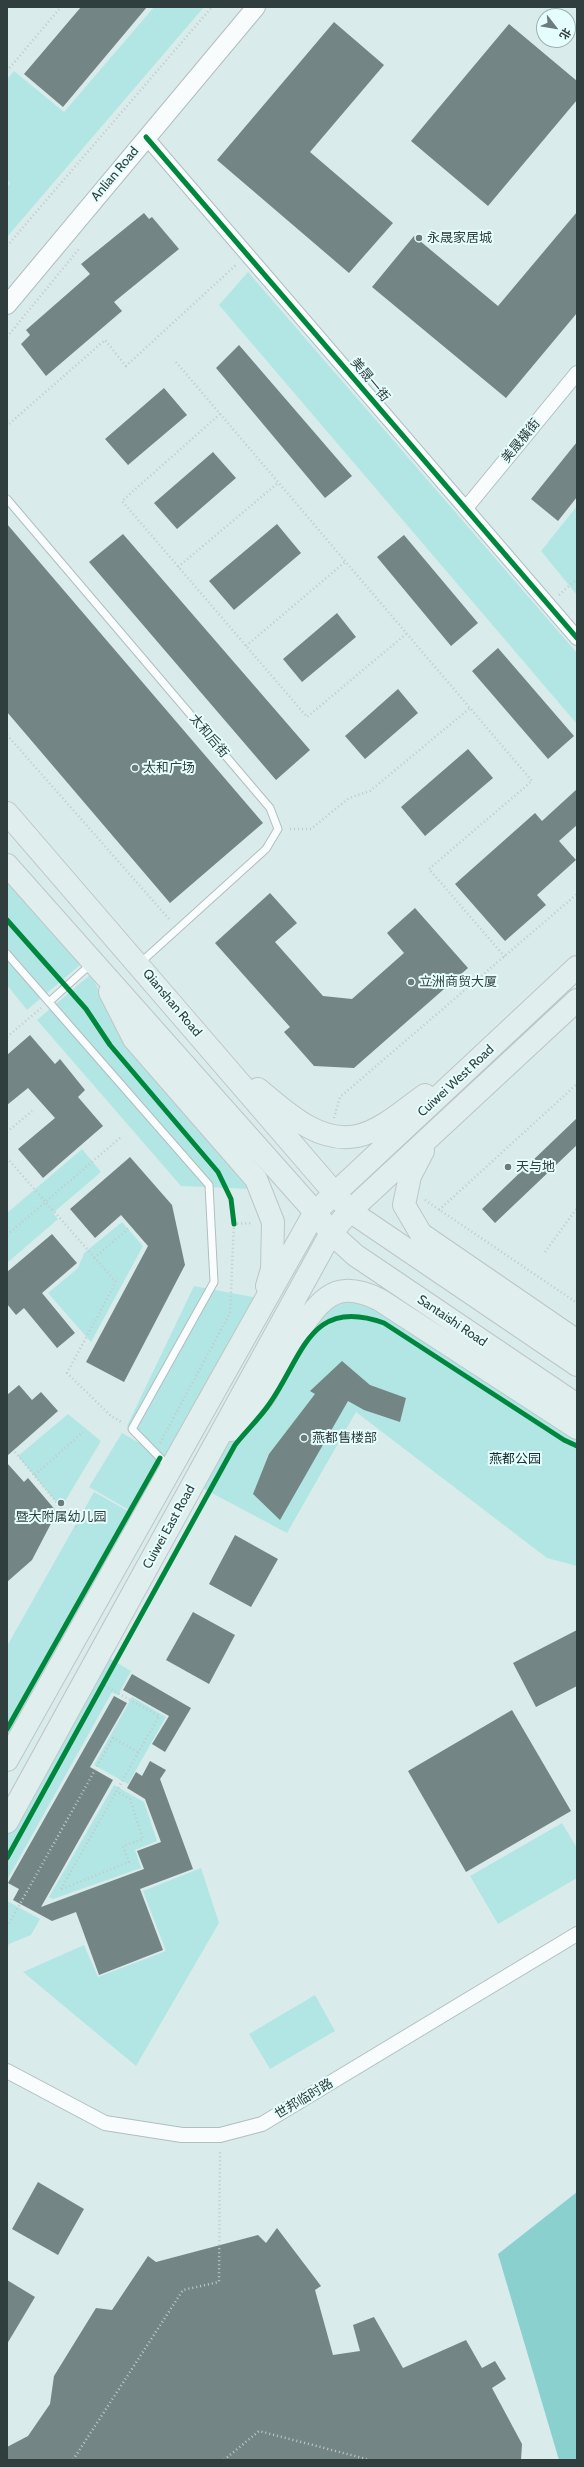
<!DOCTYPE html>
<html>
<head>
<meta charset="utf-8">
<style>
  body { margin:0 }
  #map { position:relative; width:584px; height:2467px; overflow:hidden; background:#daebeb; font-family:Cabin,"Noto Sans SC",sans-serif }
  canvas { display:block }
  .frame { position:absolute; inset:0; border:8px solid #313e3e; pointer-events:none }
  .north { position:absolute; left:536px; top:8px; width:40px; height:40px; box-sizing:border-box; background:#e5fefd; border:1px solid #9db1b1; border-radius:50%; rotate:121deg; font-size:11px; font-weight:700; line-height:16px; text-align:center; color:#313e3e }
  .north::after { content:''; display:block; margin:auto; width:14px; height:18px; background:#6c7b7b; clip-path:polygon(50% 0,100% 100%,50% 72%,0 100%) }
</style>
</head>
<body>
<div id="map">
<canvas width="584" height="2467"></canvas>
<div class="frame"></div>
<div class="north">北</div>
</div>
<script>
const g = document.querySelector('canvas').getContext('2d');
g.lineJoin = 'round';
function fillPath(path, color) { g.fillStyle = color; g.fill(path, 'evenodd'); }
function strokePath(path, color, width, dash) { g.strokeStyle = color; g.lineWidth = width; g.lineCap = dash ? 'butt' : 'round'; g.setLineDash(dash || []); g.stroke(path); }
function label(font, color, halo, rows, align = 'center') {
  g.font = font + ' Cabin,"Noto Sans SC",sans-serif'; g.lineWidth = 4; g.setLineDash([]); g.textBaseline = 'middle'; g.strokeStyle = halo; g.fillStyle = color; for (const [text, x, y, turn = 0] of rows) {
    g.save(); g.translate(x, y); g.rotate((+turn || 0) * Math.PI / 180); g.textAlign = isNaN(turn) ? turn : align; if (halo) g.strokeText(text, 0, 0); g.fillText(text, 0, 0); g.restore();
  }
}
const green = new Path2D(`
  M 154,7 L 204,7 L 7,237 L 7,187 L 10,183 L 7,180 L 7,79 L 14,71 L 64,112 Z
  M 248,272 L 577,653 L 577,724 L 219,305 Z
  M 577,506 L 577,595 L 541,551 Z
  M 7,873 L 86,960 L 27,1010 L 7,985 Z
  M 91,974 L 122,1040 L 251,1189 L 181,1186 L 37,1020 Z
  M 82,1149 L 101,1172 L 53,1213 L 58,1219 L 7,1263 L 7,1213 Z
  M 122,1222 L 143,1246 L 91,1342 L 48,1293 L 78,1268 L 84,1253 Z
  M 194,1286 L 258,1298 L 143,1518 L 89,1487 L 122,1433 L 169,1460 L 127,1426 Z
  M 344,1291 L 577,1428 L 577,1566 L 547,1558 L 356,1412 L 287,1533 L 193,1483 L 307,1319 Z
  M 68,1414 L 101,1441 L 61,1508 L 18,1456 Z
  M 94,1492 L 135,1515 L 7,1741 L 7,1646 Z
  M 104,1655 L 131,1671 L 118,1695 L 112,1692 L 7,1880 L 7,1829 Z
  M 132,1697 L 166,1717 L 128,1784 L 94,1765 Z
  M 114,1785 L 144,1802 L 157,1841 L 135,1850 L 141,1868 L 53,1899 L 49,1897 Z
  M 562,1823 L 577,1848 L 577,1878 L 498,1924 L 470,1876 Z
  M 201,1868 L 219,1923 L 136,2066 L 23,1972 L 84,1945 L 98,1977 L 166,1951 L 143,1891 Z
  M 7,1901 L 40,1919 L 31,1935 L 9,1944 L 7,1947 Z
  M 315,1995 L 335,2031 L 270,2069 L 249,2034 Z`);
const forest = new Path2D(`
  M 577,2192 L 577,2460 L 559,2460 L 498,2254 Z`);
const building = new Path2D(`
  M 81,7 L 147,7 L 63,107 L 24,74 Z
  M 334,22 L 384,65 L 310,152 L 393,223 L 349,273 L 217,160 Z
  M 509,24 L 577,81 L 577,100 L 488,206 L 411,141 Z
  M 577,212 L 577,313 L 506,398 L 372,287 L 414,236 L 498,306 Z
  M 144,213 L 149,219 L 152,217 L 179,249 L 114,302 L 122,311 L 46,376 L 21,344 L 30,335 L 26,330 L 90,274 L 81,264 Z
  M 239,345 L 352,476 L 325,498 L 216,368 Z
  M 164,388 L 187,415 L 128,465 L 105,439 Z
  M 577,442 L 577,497 L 558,521 L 531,499 Z
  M 213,452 L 236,478 L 177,529 L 154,503 Z
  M 7,524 L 263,823 L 170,903 L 7,712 Z
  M 277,524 L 301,553 L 234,610 L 209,581 Z
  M 123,534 L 310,750 L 276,780 L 89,562 Z
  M 404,535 L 478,623 L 451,646 L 377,557 Z
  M 337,613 L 356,637 L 302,682 L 283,659 Z
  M 498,648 L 574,736 L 548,759 L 472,671 Z
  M 398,689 L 418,713 L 365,759 L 345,736 Z
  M 468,749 L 493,778 L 425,836 L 401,807 Z
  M 577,789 L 577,825 L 559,841 L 576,860 L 537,895 L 546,905 L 505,941 L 455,884 L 535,813 L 542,821 Z
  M 270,893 L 297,923 L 275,942 L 323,996 L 352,999 L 404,953 L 387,933 L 415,908 L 468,968 L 354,1068 L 314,1066 L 284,1032 L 290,1027 L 215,943 Z
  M 30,1035 L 55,1064 L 60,1059 L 85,1090 L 78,1097 L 103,1126 L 43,1178 L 18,1149 L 55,1118 L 28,1088 L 7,1105 L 7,1055 Z
  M 577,1118 L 577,1145 L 495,1223 L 482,1209 Z
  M 130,1157 L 172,1205 L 185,1265 L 124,1382 L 86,1362 L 148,1246 L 121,1215 L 95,1238 L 70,1209 Z
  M 52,1234 L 77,1263 L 42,1293 L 75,1333 L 57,1348 L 24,1308 L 16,1315 L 7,1304 L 7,1272 Z
  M 342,1361 L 370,1385 L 406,1398 L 400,1422 L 364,1410 L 348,1401 L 280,1520 L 253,1494 L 269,1454 L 315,1394 L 310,1391 Z
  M 19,1385 L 32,1400 L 41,1392 L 58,1411 L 7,1456 L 7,1395 Z
  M 7,1463 L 24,1482 L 28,1478 L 57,1512 L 32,1560 L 7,1582 Z
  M 235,1535 L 278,1559 L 251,1607 L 209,1584 Z
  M 193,1612 L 235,1635 L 209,1684 L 166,1660 Z
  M 577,1630 L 577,1686 L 536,1707 L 513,1663 Z
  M 132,1674 L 191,1708 L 165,1752 L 152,1744 L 169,1716 L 123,1690 Z
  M 114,1696 L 127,1703 L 90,1767 L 113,1780 L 41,1907 L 144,1869 L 137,1851 L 161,1842 L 145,1799 L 127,1788 L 136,1772 L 142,1776 L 150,1761 L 166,1770 L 160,1779 L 193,1869 L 140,1889 L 163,1950 L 99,1975 L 76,1912 L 52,1921 L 13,1900 L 19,1889 L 8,1883 Z
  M 512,1710 L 571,1811 L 466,1872 L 408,1771 Z
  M 38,2182 L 84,2209 L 58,2255 L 12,2229 Z
  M 277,2228 L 321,2286 L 315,2290 L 333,2355 L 360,2351 L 353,2325 L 374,2317 L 403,2368 L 466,2340 L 482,2368 L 495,2361 L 506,2379 L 492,2388 L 522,2444 L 521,2460 L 7,2460 L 7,2447 L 28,2436 L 50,2404 L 54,2376 L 96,2308 L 112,2310 L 148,2256 L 156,2262 L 258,2235 L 266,2243 Z
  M 7,2280 L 35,2297 L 7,2344 Z`);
const path = new Path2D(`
  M 7,71 L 61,7
  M 7,246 L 212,7
  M 7,337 L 79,249
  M 176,362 L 532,781 L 429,869 L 505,957
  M 220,414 L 122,501 L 307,717 L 406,634
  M 7,421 L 9,424 L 105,340 L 126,366 L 237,264
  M 178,567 L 278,483
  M 559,595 L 577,579
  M 246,646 L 345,562
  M 7,735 L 170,920
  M 290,829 L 311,829 L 349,798 L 370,791 L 470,708
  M 7,1037 L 41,1008
  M 334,1118 L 340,1097 L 577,894
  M 7,1132 L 32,1111
  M 7,1158 L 116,1282 L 67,1373 L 111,1416 L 123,1423
  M 425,1200 L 577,1303
  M 439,1210 L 577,1084
  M 7,1235 L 121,1137
  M 545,1252 L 577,1208
  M 94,1258 L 129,1228
  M 160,1443 L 230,1313 L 234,1224 L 252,1223
  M 15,1452 L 77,1527
  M 35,1475 L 83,1432
  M 61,1889 L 159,1716 L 103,1685
  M 62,1889 L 129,1862 L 123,1846 L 143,1839 L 130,1799 L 116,1791
  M 7,1927 L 113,1738 L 138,1752
  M 73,2460 L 183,2290 L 219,2282 L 220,2150
  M 224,2460 L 259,2431 L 370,2460`);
const service = new Path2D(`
  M 7,499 L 270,808 L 278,829 L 266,849 L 139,964
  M 7,954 L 209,1185 L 214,1282 L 132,1429 L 169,1467
  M 49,1002 L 92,963`);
const minor = new Path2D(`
  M 146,137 L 577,638
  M 466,508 L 577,373
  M 7,2071 L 105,2123 L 182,2135 L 220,2135 L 262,2124 L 577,1934`);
const tertiary = new Path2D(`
  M 7,305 L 256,7`);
const primary = new Path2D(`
  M 7,813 L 350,1211 L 577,1365
  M 7,865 L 315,1212 L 331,1233 L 355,1255 L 577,1405
  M 110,992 L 134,1039 L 256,1179 L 273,1222 L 272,1269 L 267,1286
  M 258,1089 C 285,1111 318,1144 357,1136 C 381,1131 405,1109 425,1095
  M 423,1151 L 410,1176 L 404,1205 L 421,1234 L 577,1341
  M 231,1430 C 242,1419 257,1408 265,1395 C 281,1368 310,1292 345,1291 C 357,1290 370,1295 380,1300 L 577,1428
  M 7,1760 L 315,1212 L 577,967
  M 7,1822 L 331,1233 L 350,1211 L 577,1000`);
const cycleway = new Path2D(`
  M 146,137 L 577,638
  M 7,920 L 86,1009 L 110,1045 L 218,1172 L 231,1199 L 234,1224
  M 7,1729 L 160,1458
  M 7,1858 L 235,1445 C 246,1431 260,1418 270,1403 C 303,1356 310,1296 384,1323 L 564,1440 L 577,1446`);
const markers = [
  [419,238,4,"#6c7b7b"],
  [135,768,4,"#6c7b7b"],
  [411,982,4,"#6c7b7b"],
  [508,1167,4,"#6c7b7b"],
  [304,1438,4,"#6c7b7b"],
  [61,1503,4,"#6c7b7b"]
];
const streetNames = [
  ["Anlian Road",115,174,-50],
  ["美晟一街",370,380,50],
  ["美晟橫街",521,441,-51],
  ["太和后街",209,736,50],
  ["Qianshan Road",172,1003,50],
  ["Cuiwei West Road",456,1081,-43],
  ["Santaishi Road",452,1321,34],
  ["Cuiwei East Road",169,1527,-61],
  ["世邦临时路",304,2099,-31]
];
const poiNames = [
  ["永晟家居城",427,238],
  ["太和广场",143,768],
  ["立洲商贸大厦",419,982],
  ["天与地",516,1167],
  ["燕都售楼部",312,1438],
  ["暨大附属幼儿园",61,1517,"center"]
];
const parkNames = [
  ["燕都公园",515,1459]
];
fillPath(green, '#b2e6e4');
fillPath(forest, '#8ad0cf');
fillPath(building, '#748585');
strokePath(service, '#b1bebe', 9);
strokePath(minor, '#b1bebe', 16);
strokePath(tertiary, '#b1bebe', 20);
strokePath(primary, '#bdc6c6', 24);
strokePath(path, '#c3c9c9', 2.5, [1, 3]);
strokePath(service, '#f9fcfc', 7);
strokePath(minor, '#f9fcfc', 14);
strokePath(tertiary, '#f9fcfc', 18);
strokePath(primary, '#e1eeee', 22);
strokePath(cycleway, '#00873e', 5);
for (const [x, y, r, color] of markers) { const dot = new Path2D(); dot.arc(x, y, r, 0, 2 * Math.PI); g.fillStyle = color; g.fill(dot); strokePath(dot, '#e5fefd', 1.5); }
label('13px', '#313e3e', '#e5fefd', streetNames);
label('13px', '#313e3e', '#e5fefd', poiNames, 'left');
label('13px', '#152e2e', '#e5fefd', parkNames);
</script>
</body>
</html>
